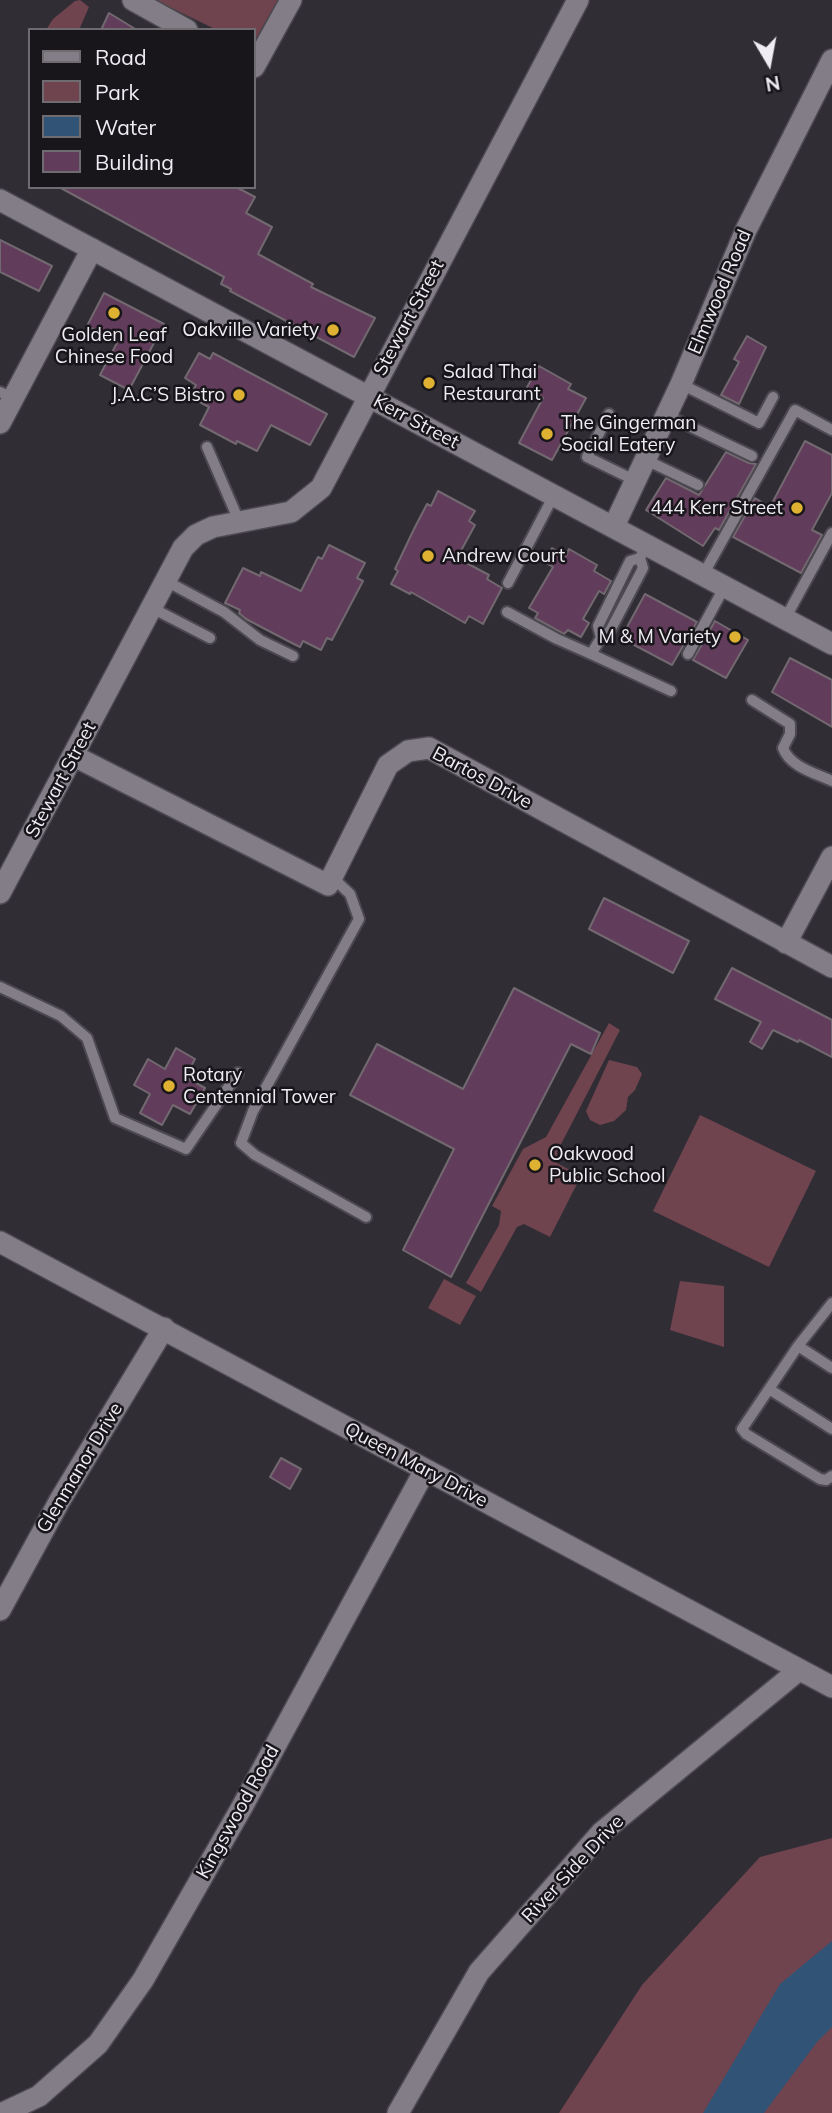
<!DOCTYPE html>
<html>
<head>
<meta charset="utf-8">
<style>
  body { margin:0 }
  #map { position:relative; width:832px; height:2113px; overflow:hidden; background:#312d35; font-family:Mulish,sans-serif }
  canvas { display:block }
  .legend { position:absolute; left:28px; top:28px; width:228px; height:161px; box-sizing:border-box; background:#18161a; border:2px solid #6e6c71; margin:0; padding:9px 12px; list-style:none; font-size:21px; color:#efedf3 }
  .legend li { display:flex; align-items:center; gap:14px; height:35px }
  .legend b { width:35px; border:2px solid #6e6c71 }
  .north { position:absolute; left:734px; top:28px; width:70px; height:70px; -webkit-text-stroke:5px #18161a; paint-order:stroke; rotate:170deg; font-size:19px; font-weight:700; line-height:28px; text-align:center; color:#efedf3 }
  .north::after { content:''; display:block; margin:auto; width:24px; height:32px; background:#efedf3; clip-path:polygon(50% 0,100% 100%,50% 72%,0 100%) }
</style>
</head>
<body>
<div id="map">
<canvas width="832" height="2113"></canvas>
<ul class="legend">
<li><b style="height:9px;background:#827d87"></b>Road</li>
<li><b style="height:19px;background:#6f444f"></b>Park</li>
<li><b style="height:19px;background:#315376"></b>Water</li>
<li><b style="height:19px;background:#623c5b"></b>Building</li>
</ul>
<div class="north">N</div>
</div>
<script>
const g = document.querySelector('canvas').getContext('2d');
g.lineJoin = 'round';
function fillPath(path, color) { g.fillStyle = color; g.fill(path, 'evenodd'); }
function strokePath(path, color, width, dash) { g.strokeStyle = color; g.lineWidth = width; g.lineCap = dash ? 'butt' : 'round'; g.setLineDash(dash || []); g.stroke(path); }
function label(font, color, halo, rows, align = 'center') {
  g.font = font + ' Mulish,sans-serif'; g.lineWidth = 5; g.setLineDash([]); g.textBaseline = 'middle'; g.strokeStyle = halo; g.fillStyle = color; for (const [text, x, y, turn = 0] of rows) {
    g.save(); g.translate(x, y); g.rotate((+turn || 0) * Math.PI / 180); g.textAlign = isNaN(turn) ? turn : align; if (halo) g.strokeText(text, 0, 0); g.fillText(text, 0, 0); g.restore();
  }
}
const green = new Path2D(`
  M 80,0 L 89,7 L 79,30 L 46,30 L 53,19 L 75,1 Z
  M 155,0 L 278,0 L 254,42 L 254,30 L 217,30 Z
  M 609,1023 L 620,1030 L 557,1152 L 557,1163 L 581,1176 L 550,1237 L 524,1224 L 517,1227 L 481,1292 L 466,1283 L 499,1225 L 501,1211 L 492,1206 L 523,1149 L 546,1137 Z
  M 609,1060 L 637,1067 L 642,1074 L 635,1090 L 628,1097 L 626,1110 L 614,1121 L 600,1125 L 590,1120 L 586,1111 Z
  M 700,1115 L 816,1171 L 769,1267 L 653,1211 Z
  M 444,1279 L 476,1296 L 460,1325 L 428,1308 Z
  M 680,1281 L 724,1286 L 724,1347 L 670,1330 Z
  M 832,1838 L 832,2113 L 559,2113 L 642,1985 L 760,1857 Z`);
const water = new Path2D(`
  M 832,1941 L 832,2027 L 817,2042 L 764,2113 L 703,2113 L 780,1984 Z`);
const building = new Path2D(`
  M 109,13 L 137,30 L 101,30 Z
  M 59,187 L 236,187 L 255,197 L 246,213 L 272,227 L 258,254 L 313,284 L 311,287 L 375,318 L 354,357 L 230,291 L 231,289 L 221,284 L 224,277 Z
  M 0,240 L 52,266 L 39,291 L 0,272 Z
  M 104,293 L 164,324 L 129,390 L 100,375 L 118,341 L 87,326 Z
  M 747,336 L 766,347 L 739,404 L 721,395 L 739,362 L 734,359 Z
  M 199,353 L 210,359 L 213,353 L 327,414 L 310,445 L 271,425 L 257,451 L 237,441 L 236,444 L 200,425 L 209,407 L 190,397 L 196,385 L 185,378 Z
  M 539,366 L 571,384 L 568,389 L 586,398 L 552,460 L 519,443 L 543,398 L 526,389 Z
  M 805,441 L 832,455 L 832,493 L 812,530 L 822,535 L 801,573 L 733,537 L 755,498 L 770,507 Z
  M 726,452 L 749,463 L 756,464 L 719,530 L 715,528 L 703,546 L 646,510 L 666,478 L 699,495 Z
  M 438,491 L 475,511 L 469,521 L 475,525 L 457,558 L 489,575 L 487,579 L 502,588 L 483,624 L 469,616 L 465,623 L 411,592 L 410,594 L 391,584 L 398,571 L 395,569 L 414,529 L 427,504 L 431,506 Z
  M 329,545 L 365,563 L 357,578 L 363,581 L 332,640 L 327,638 L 321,650 L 303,641 L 300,647 L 288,641 L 246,619 L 239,613 L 240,610 L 225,603 L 243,568 L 260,576 L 261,572 L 301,591 L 318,557 L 322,559 Z
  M 552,548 L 566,556 L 569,549 L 597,565 L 594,571 L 611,581 L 604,594 L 599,591 L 583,619 L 589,623 L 581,637 L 568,630 L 564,634 L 535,618 L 538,613 L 529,608 L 553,567 L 544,562 Z
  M 645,594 L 697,622 L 672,665 L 621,638 Z
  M 715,621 L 748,640 L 726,678 L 693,660 Z
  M 790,658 L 832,680 L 832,727 L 772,692 Z
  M 604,898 L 689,941 L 673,973 L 589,929 Z
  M 732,968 L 832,1020 L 832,1057 L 799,1040 L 798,1042 L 773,1030 L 762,1049 L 750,1042 L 761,1022 L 715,999 Z
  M 514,988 L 600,1033 L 591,1054 L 571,1044 L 451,1277 L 403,1250 L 454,1149 L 350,1095 L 377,1044 L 463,1089 Z
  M 176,1048 L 195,1059 L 185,1077 L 205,1088 L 190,1114 L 173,1105 L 162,1125 L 140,1113 L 150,1094 L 134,1085 L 148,1059 L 165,1069 Z
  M 281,1458 L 301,1469 L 290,1489 L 270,1477 Z`);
const lane = new Path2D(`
  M 681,384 L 759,423 L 773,397
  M 0,392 L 13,398
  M 609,414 L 587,457 L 634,480
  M 666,415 L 752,456
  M 207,447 L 239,521
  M 644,459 L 698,485
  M 640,558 L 643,568 L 610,631 L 601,638 L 598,626 L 630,561 L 640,558 L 647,544
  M 703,575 L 795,410 L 832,430
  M 166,581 L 224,612 L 260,640 L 293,656
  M 508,583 L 554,495
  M 152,608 L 210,638
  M 507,612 L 557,639 L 591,654
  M 785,619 L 832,533
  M 601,638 L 591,654 L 671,691
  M 688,654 L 725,586
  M 752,700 L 790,724 L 790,734 L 783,748 C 790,767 815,773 832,781
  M 332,877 L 350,894 L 359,919 L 253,1111 L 241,1143 L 255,1155 L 366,1217
  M 0,987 L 61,1016 L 87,1038 L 115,1118 L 186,1149 L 238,1073
  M 832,1303 L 798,1346 L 742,1429 L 746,1434 L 820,1479 L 826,1480 L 832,1476
  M 798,1346 L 832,1368
  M 769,1389 L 832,1429`);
const street = new Path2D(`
  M 133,0 L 187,30
  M 254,67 L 291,0
  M 0,423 L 92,249
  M 614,526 L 681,384 L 746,230 L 832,60
  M 74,756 L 328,885 L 388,765 L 408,751 L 429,748 L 832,967
  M 0,893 L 183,548 L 196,535 L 213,527 L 291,512 L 321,488 L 578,0
  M 786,943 L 832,857
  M 0,1242 L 832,1687
  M 0,1610 L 60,1500 L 164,1328
  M 3,2113 L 39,2096 L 98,2044 L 143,1980 L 242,1807 L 425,1470
  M 398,2113 L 479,1972 L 602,1832 L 799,1670`);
const secondary = new Path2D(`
  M 0,200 L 832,644`);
const markers = [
  [114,313,7,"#deb133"],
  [333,330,7,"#deb133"],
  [429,383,7,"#deb133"],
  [239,395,7,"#deb133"],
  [547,434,7,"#deb133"],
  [797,508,7,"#deb133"],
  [428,556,7,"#deb133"],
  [735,637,7,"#deb133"],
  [169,1086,7,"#deb133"],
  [535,1165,7,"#deb133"]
];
const streetNames = [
  ["Elmwood Road",720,292,-67],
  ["Stewart Street",409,318,-62],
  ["Kerr Street",416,422,28],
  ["Bartos Drive",482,778,28],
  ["Stewart Street",61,780,-62],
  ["Queen Mary Drive",416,1465,28],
  ["Glenmanor Drive",80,1468,-59],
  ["Kingswood Road",238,1812,-61],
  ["River Side Drive",573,1869,-47]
];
const poiNames = [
  ["Oakville Variety",319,330,"right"],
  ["Golden Leaf",114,335,"center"],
  ["Chinese Food",114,357,"center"],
  ["Salad Thai",443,372],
  ["Restaurant",443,394],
  ["J.A.C’S Bistro",225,395,"right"],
  ["The Gingerman",561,423],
  ["Social Eatery",561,445],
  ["444 Kerr Street",783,508,"right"],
  ["Andrew Court",442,556],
  ["M & M Variety",721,637,"right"],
  ["Rotary",183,1075],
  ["Centennial Tower",183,1097],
  ["Oakwood",549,1154],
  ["Public School",549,1176]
];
fillPath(green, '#6f444f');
fillPath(water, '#315376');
fillPath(building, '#623c5b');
strokePath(building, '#726970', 2);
strokePath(lane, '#4c4950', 14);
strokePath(street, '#4c4950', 24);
strokePath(secondary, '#4c4950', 24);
strokePath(lane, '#827d87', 10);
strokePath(street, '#827d87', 21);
strokePath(secondary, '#827d87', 21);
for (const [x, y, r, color] of markers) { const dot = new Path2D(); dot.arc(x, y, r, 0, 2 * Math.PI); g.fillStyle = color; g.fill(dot); strokePath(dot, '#18161a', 2.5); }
label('19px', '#efedf3', '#18161a', streetNames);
label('19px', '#efedf3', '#18161a', poiNames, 'left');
</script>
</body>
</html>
